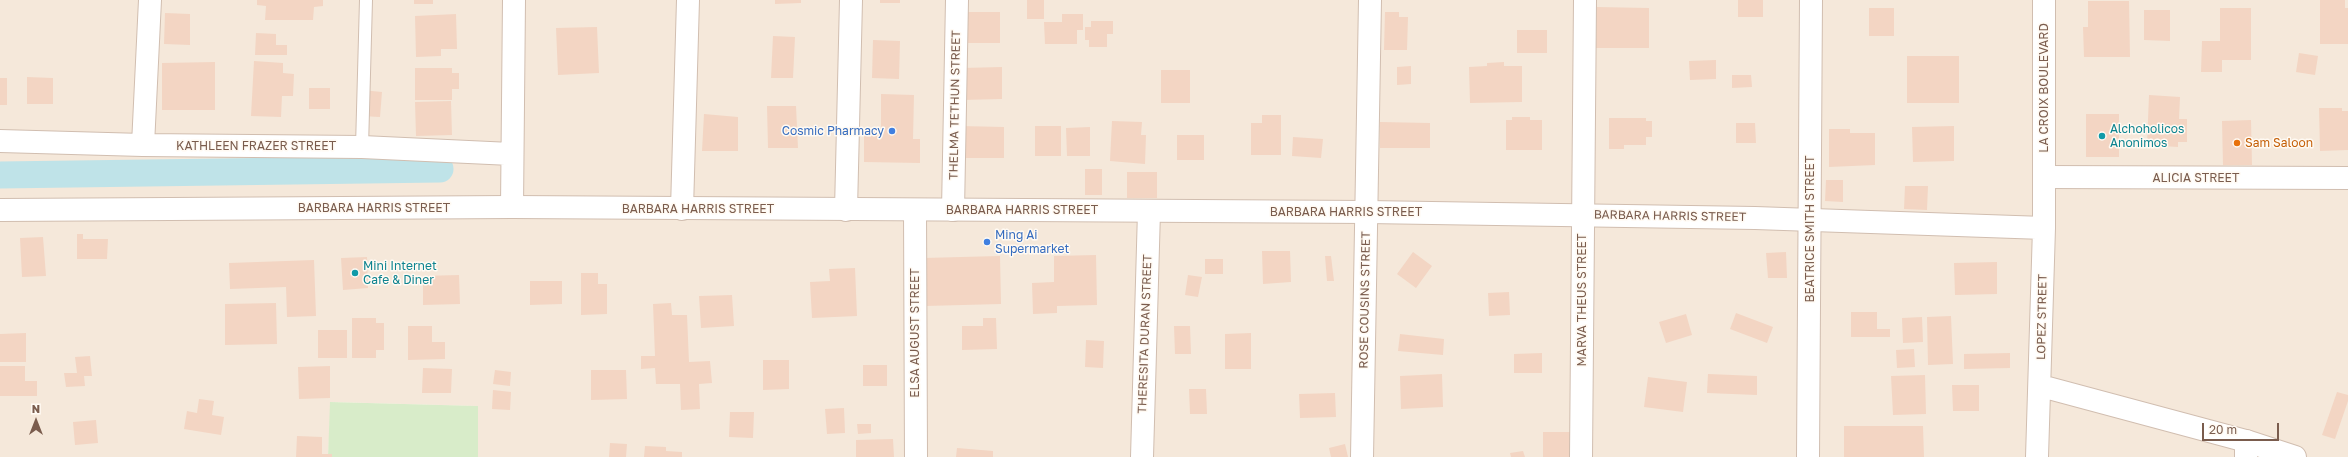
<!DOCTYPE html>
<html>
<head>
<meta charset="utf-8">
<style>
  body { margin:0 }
  #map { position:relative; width:2348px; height:457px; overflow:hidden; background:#fdf6ec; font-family:"Golos Text",sans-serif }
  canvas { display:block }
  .north { position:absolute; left:16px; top:401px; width:40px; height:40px; -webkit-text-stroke:3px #fffaf3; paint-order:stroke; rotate:0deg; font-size:11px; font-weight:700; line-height:16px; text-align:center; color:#7a5c4d }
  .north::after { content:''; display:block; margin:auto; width:14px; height:18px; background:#7a5c4d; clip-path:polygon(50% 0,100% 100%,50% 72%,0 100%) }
  .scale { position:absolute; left:2202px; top:423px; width:77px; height:18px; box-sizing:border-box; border:2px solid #7a5c4d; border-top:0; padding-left:5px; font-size:12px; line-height:14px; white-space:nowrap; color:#7a5c4d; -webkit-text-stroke:3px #fffaf3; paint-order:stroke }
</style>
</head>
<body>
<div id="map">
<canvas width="2348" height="457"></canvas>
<div class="north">N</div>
<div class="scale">20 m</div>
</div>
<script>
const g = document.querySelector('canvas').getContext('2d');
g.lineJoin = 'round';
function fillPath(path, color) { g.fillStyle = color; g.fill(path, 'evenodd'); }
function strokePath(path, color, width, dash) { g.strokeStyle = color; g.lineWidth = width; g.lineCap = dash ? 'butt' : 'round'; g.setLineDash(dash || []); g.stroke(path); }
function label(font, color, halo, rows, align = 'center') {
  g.font = font + ' "Golos Text",sans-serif'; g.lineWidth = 3; g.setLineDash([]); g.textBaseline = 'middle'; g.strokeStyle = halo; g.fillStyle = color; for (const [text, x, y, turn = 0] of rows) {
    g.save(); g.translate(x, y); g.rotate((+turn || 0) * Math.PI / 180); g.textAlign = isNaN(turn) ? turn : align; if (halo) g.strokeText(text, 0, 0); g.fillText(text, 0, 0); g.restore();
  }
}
const residential = new Path2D(`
  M 0,0 L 2348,0 L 2348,457 L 478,457 L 477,406 L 331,402 L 328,457 L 0,457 Z`);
const green = new Path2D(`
  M 330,402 L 478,406 L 478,457 L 328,457 Z`);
const canal = new Path2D(`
  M 0,175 L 440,169`);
const building = new Path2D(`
  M 257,0 L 323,0 L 323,6 L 314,7 L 313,20 L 265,20 L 266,6 L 257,5 Z
  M 414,0 L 433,0 L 433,4 L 414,4 Z
  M 775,0 L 801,0 L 801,3 L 775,4 Z
  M 880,0 L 900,0 L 900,3 L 880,3 Z
  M 1027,0 L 1044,0 L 1044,19 L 1027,19 Z
  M 1738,0 L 1763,0 L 1763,17 L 1738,17 Z
  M 2320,0 L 2345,0 L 2345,8 L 2348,8 L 2348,44 L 2320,44 Z
  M 2088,1 L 2129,1 L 2130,57 L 2084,57 L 2083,27 L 2088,27 Z
  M 1597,7 L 1649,8 L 1649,48 L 1596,48 Z
  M 1869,8 L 1894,8 L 1894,36 L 1869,36 Z
  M 2220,8 L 2251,8 L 2251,60 L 2222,60 L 2222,72 L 2201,72 L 2202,41 L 2220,41 Z
  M 2144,10 L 2170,10 L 2170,41 L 2144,40 Z
  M 964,12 L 1000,12 L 1000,43 L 964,43 Z
  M 1385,12 L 1399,12 L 1399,17 L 1408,17 L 1407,50 L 1384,50 Z
  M 165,13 L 190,14 L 190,45 L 164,44 Z
  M 456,14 L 457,49 L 441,49 L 441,56 L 416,57 L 415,16 Z
  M 1062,14 L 1083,14 L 1083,30 L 1077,30 L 1077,44 L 1045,44 L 1044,22 L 1062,22 Z
  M 1091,21 L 1113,21 L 1113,34 L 1107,34 L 1107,47 L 1089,47 L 1089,40 L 1085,40 L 1085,27 L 1091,27 Z
  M 597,27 L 599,73 L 558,75 L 556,28 Z
  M 1517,30 L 1547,30 L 1547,53 L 1517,53 Z
  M 256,33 L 276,34 L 276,45 L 287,45 L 287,55 L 255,55 Z
  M 773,36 L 795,37 L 793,78 L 771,78 Z
  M 873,40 L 900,41 L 899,79 L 872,78 Z
  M 2299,53 L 2318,56 L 2315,75 L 2296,72 Z
  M 1907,56 L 1959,56 L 1959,103 L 1907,103 Z
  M 1716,60 L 1716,79 L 1690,80 L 1689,61 Z
  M 254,61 L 283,63 L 283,73 L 294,74 L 293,96 L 282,96 L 281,117 L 251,116 Z
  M 215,62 L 215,110 L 162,110 L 162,63 Z
  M 1504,62 L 1504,66 L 1522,66 L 1522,102 L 1470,103 L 1469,67 L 1487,66 L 1487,63 Z
  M 1411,66 L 1411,84 L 1397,85 L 1397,67 Z
  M 1002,67 L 1002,99 L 962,100 L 962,68 Z
  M 415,68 L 452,68 L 452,73 L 459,73 L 459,89 L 452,89 L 452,100 L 415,100 Z
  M 1161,70 L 1190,70 L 1190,103 L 1161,103 Z
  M 1732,75 L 1751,75 L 1752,87 L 1732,88 Z
  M 27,77 L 53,78 L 53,104 L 27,104 Z
  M 0,78 L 7,78 L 7,105 L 0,105 Z
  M 309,88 L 330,88 L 330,109 L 309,109 Z
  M 362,90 L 382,92 L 380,117 L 361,116 Z
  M 881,94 L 914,95 L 913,139 L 920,139 L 920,163 L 864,162 L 864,134 L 871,134 L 871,128 L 881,128 Z
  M 2149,95 L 2180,97 L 2179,119 L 2187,119 L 2187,142 L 2178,142 L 2178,147 L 2147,145 Z
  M 451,101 L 452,135 L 416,136 L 415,102 Z
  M 767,106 L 796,106 L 798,148 L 768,148 Z
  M 2319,108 L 2342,108 L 2342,111 L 2348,111 L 2348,150 L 2320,151 Z
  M 704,114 L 738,117 L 738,151 L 702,151 Z
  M 2086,114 L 2119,114 L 2119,157 L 2086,157 Z
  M 1262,115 L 1281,115 L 1281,155 L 1251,155 L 1251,123 L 1262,123 Z
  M 1512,117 L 1530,117 L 1530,120 L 1542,120 L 1542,150 L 1506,150 L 1506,120 L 1512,120 Z
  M 1609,118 L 1646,118 L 1646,121 L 1652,121 L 1652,137 L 1646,137 L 1646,145 L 1624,145 L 1624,149 L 1609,149 Z
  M 2251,120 L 2252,165 L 2223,165 L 2222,121 Z
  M 1112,121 L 1142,122 L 1141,135 L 1146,135 L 1145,164 L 1110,161 Z
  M 1380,122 L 1430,123 L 1430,148 L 1380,148 Z
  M 1736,123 L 1755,123 L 1756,143 L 1736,143 Z
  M 960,126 L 1004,127 L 1004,158 L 960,158 Z
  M 1035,126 L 1061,126 L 1061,156 L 1035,156 Z
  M 1954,126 L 1954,161 L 1913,162 L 1912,127 Z
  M 1090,127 L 1090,156 L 1067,156 L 1066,128 Z
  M 1829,129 L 1850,129 L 1850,133 L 1875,133 L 1875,165 L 1829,167 Z
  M 1177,135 L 1204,135 L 1204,160 L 1177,160 Z
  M 1293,137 L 1323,139 L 1321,158 L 1292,156 Z
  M 1085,169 L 1102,169 L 1102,195 L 1085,195 Z
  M 1127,172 L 1157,172 L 1157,198 L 1127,198 Z
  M 1826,180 L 1843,180 L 1843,202 L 1825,201 Z
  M 1905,186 L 1928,186 L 1927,210 L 1904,209 Z
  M 77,234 L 83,234 L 83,239 L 108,239 L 107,259 L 77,259 Z
  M 43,237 L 46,276 L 22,277 L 20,238 Z
  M 1262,251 L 1290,251 L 1291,282 L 1263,284 Z
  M 1413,252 L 1432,266 L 1416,288 L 1397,274 Z
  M 1786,252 L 1787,278 L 1768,278 L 1766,253 Z
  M 1096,255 L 1097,305 L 1057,306 L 1057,313 L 1033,314 L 1032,283 L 1054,282 L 1054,256 Z
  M 1000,256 L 1001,304 L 925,306 L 923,258 Z
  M 1325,256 L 1331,256 L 1334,281 L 1327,281 Z
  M 367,257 L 368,288 L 343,290 L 341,258 Z
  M 1205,259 L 1223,259 L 1223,274 L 1205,274 Z
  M 314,260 L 316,316 L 287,317 L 286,287 L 230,289 L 229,263 Z
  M 1997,262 L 1997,294 L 1955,295 L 1954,263 Z
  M 855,268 L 857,316 L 812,318 L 810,282 L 830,281 L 829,269 Z
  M 581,273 L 598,273 L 598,284 L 607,284 L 607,314 L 581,315 Z
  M 459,275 L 460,304 L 423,305 L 423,276 Z
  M 1188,275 L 1202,277 L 1198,297 L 1185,295 Z
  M 530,281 L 562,281 L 562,304 L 530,305 Z
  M 1509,292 L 1510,315 L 1489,316 L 1488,293 Z
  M 732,295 L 734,326 L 701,328 L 699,296 Z
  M 276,303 L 277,344 L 225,345 L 225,304 Z
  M 671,303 L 672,315 L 687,315 L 689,362 L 710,361 L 712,383 L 699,384 L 700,409 L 681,410 L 680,384 L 656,384 L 655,368 L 641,369 L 641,356 L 655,356 L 653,304 Z
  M 1851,312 L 1877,312 L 1877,329 L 1890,329 L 1890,337 L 1851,337 Z
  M 1736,313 L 1773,327 L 1767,343 L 1730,329 Z
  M 1686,314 L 1692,335 L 1666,343 L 1659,322 Z
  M 1951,316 L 1953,364 L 1928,365 L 1927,317 Z
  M 1922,317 L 1923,342 L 1903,343 L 1902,318 Z
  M 352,318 L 376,318 L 376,323 L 384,323 L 384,350 L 376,350 L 376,358 L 352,358 Z
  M 983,318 L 996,318 L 997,349 L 962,350 L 962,326 L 983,326 Z
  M 408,326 L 432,326 L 432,342 L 445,342 L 445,359 L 408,360 Z
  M 1174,326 L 1190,326 L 1191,354 L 1175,354 Z
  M 318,330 L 347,330 L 347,358 L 318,358 Z
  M 26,333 L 26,362 L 0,362 L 0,334 Z
  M 1251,333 L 1251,369 L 1225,369 L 1225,334 Z
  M 1400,334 L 1444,339 L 1443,355 L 1398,351 Z
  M 1086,340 L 1104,341 L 1103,368 L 1085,367 Z
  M 1914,349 L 1915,367 L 1897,368 L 1896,350 Z
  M 1542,353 L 1542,373 L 1514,373 L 1514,354 Z
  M 2010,353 L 2010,368 L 1964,369 L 1964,354 Z
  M 90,356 L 92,376 L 84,376 L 85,386 L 66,387 L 64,373 L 77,373 L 75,357 Z
  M 763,360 L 789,360 L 789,389 L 763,390 Z
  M 863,365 L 887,365 L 887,386 L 863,386 Z
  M 0,366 L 25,366 L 25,381 L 37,381 L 37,396 L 0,396 Z
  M 330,366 L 330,398 L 299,399 L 298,367 Z
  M 423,368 L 452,369 L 451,393 L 422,393 Z
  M 495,370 L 511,372 L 510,386 L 493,384 Z
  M 591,370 L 626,370 L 627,399 L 591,400 Z
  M 1442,374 L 1443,407 L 1401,409 L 1400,376 Z
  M 1708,374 L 1757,376 L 1757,395 L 1707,393 Z
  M 1925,375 L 1926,414 L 1893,415 L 1891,376 Z
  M 1648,377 L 1687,382 L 1683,412 L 1644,407 Z
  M 1952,385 L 1979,385 L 1979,411 L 1953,411 Z
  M 1189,389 L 1206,389 L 1207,414 L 1190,414 Z
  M 493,390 L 511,392 L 510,410 L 492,409 Z
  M 2337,392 L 2348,395 L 2348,401 L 2335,439 L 2322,435 Z
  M 1335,393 L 1336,417 L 1300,418 L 1299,394 Z
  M 199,399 L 214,401 L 212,415 L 224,417 L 221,435 L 184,429 L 187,411 L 197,413 Z
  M 844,408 L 845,433 L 827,434 L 825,409 Z
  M 730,412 L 754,412 L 753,438 L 729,437 Z
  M 96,420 L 98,443 L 75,445 L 73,422 Z
  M 857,424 L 871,424 L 871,433 L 858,434 Z
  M 1844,426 L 1923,426 L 1924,457 L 1844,457 Z
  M 1543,432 L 1570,432 L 1570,457 L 1543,457 Z
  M 297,436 L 322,437 L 322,454 L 332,454 L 332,457 L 296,457 Z
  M 893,439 L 894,457 L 856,457 L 856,440 Z
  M 610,443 L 627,444 L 626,457 L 609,457 Z
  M 1345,444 L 1348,457 L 1331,457 L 1329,448 Z
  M 645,446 L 666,447 L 666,451 L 682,452 L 682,457 L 644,457 Z
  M 957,448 L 993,451 L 993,457 L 956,457 Z
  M 1523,451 L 1525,457 L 1511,457 L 1510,453 Z`);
const service = new Path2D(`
  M 362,147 L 366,0`);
const minor = new Path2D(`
  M 0,141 L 143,145 L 362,147 L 511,154
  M 143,145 L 150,0
  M 2044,177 L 2348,178
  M 512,207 L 514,0
  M 682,209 L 688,0
  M 846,210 L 851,0
  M 915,210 L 916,457
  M 953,210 L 957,0
  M 2246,441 L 2246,457
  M 1142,457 L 1149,211
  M 1362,457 L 1370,0
  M 1581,457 L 1585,0
  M 1808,457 L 1811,0`);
const tertiary = new Path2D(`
  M 0,210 L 512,207 L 1367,212 L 1755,218 L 2044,228
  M 2041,386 L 2246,441 L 2295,457
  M 2037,457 L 2044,228 L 2044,0`);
const markers = [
  [892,131,4,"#3f7fe0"],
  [2102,136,4,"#0f9aa8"],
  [2237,143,4,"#e8710a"],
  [987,242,4,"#3f7fe0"],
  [355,273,4,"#0f9aa8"]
];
const streetNames = [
  ["LA CROIX BOULEVARD",2044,88,-90],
  ["THELMA TETHUN STREET",955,105,-89],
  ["KATHLEEN FRAZER STREET",256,146],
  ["ALICIA STREET",2196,178],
  ["BARBARA HARRIS STREET",374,208],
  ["BARBARA HARRIS STREET",698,209],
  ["BARBARA HARRIS STREET",1022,210],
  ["BARBARA HARRIS STREET",1346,212],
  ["BARBARA HARRIS STREET",1670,216,1],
  ["BEATRICE SMITH STREET",1810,229,-90],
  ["ROSE COUSINS STREET",1365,300,-89],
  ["MARVA THEUS STREET",1582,300,-90],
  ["LOPEZ STREET",2042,317,-89],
  ["ELSA AUGUST STREET",915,333,-90],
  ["THERESITA DURAN STREET",1145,334,-88]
];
const cultureNames = [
  ["Alchoholicos",2110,129],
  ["Anonimos",2110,143],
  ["Mini Internet",363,266],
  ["Cafe & Diner",363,280]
];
const shopNames = [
  ["Cosmic Pharmacy",884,131],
  ["Ming Ai",995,235,"left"],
  ["Supermarket",995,249,"left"]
];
const foodNames = [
  ["Sam Saloon",2245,143]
];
fillPath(residential, '#f5e8da');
fillPath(green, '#d8ecc9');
strokePath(canal, '#bfe3e8', 27);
fillPath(building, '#f3d5c3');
strokePath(service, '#d1beb0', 14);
strokePath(minor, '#d1beb0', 24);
strokePath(tertiary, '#d1beb0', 24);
strokePath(service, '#fff', 12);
strokePath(minor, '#fff', 22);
strokePath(tertiary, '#fff', 22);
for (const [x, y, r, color] of markers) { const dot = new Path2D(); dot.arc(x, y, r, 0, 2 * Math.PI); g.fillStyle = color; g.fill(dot); strokePath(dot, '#fffaf3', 1.5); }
label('12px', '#7a5c4d', '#fffaf3', streetNames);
label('12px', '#0d838f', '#fffaf3', cultureNames, 'left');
label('12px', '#366cbe', '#fffaf3', shopNames, 'right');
label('12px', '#c56008', '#fffaf3', foodNames, 'left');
</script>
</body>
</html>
